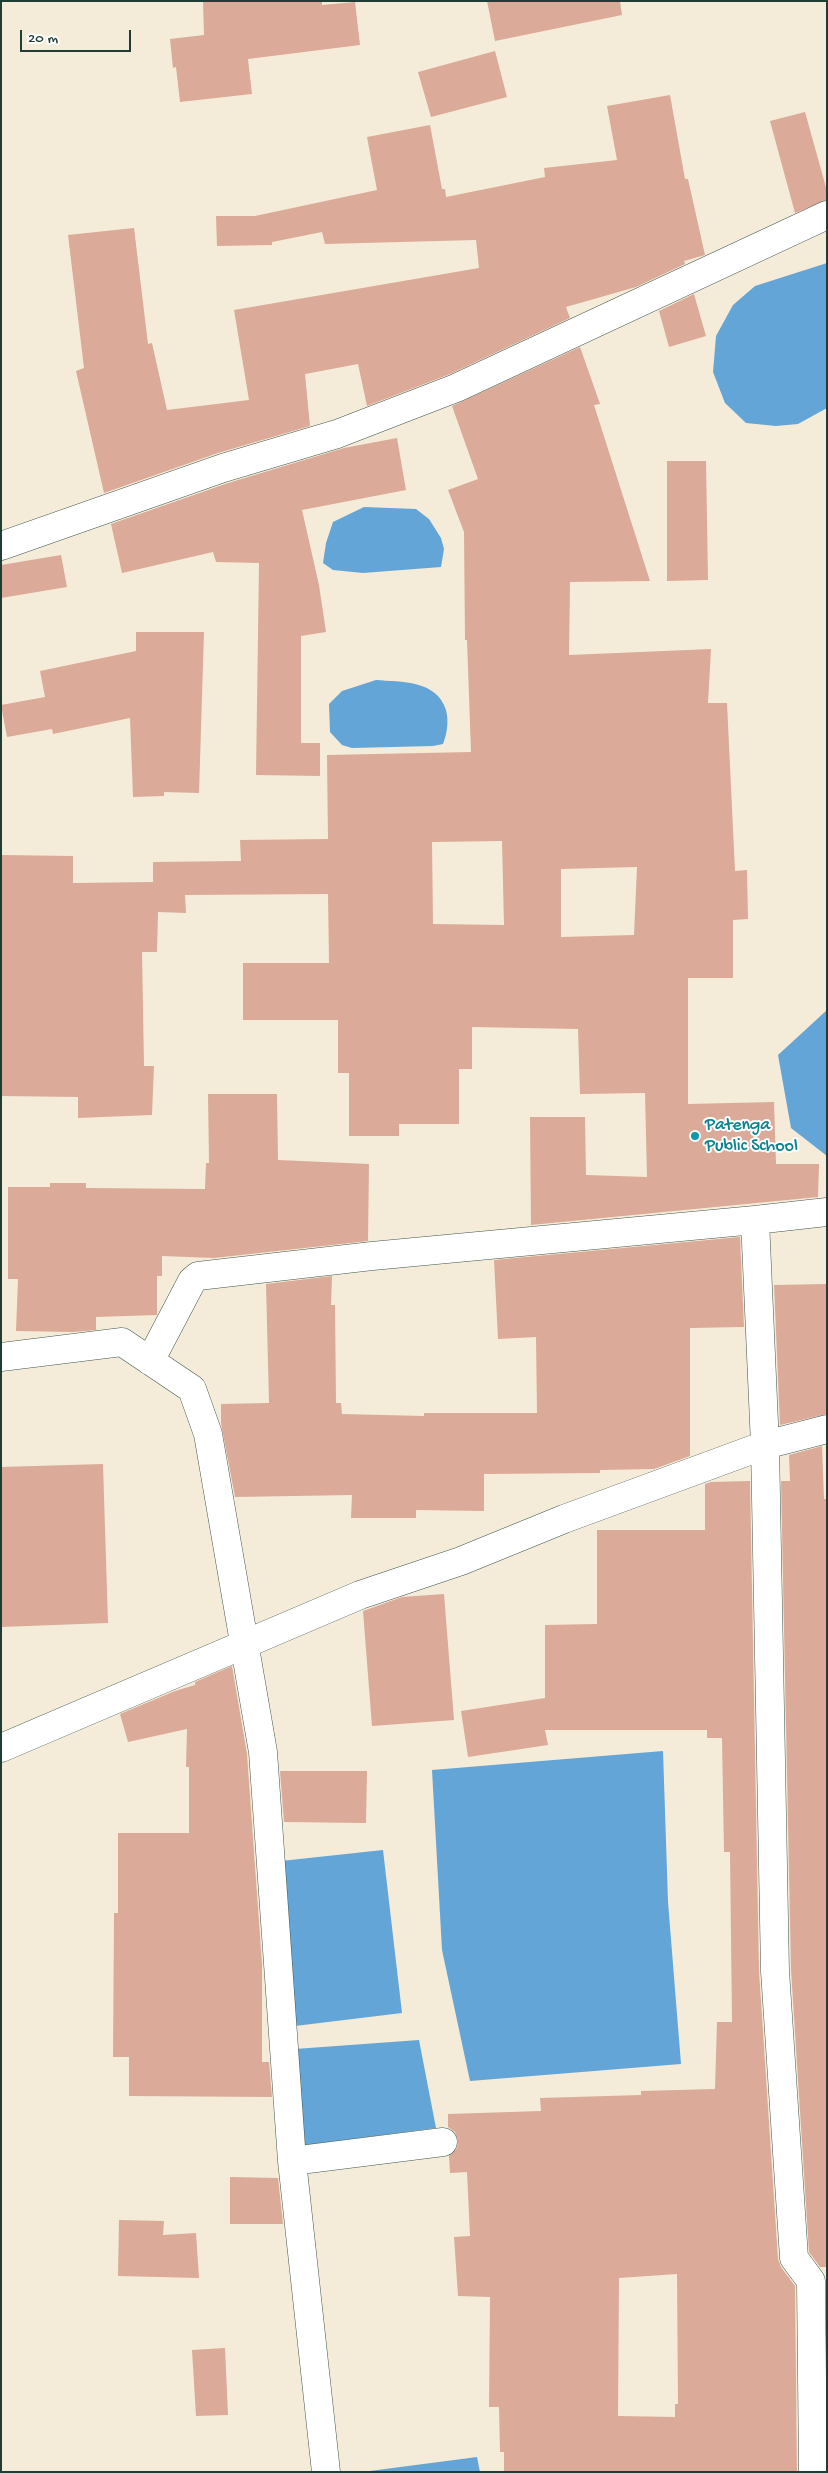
<!DOCTYPE html>
<html>
<head>
<meta charset="utf-8">
<style>
  body { margin:0 }
  #map { position:relative; width:828px; height:2473px; overflow:hidden; background:#f4ecd8; font-family:"Gochi Hand",sans-serif }
  canvas { display:block }
  .frame { position:absolute; inset:0; border:2px solid #1f3d34; pointer-events:none }
  .scale { position:absolute; left:20px; top:30px; width:111px; height:22px; box-sizing:border-box; border:2px solid #1f3d34; border-top:0; padding-left:6px; font-size:15px; line-height:18px; white-space:nowrap; color:#1f3d34; -webkit-text-stroke:4px #fff; paint-order:stroke }
</style>
</head>
<body>
<div id="map">
<canvas width="828" height="2473"></canvas>
<div class="frame"></div>
<div class="scale">20 m</div>
</div>
<script>
const g = document.querySelector('canvas').getContext('2d');
g.lineJoin = 'round';
function fillPath(path, color) { g.fillStyle = color; g.fill(path, 'evenodd'); }
function strokePath(path, color, width, dash) { g.strokeStyle = color; g.lineWidth = width; g.lineCap = dash ? 'butt' : 'round'; g.setLineDash(dash || []); g.stroke(path); }
function label(font, color, halo, rows, align = 'center') {
  g.font = font + ' "Gochi Hand",sans-serif'; g.lineWidth = 4; g.setLineDash([]); g.textBaseline = 'middle'; g.strokeStyle = halo; g.fillStyle = color; for (const [text, x, y, turn = 0] of rows) {
    g.save(); g.translate(x, y); g.rotate((+turn || 0) * Math.PI / 180); g.textAlign = isNaN(turn) ? turn : align; if (halo) g.strokeText(text, 0, 0); g.fillText(text, 0, 0); g.restore();
  }
}
const water = new Path2D(`
  M 827,263 L 827,408 L 798,424 L 776,426 L 746,423 L 725,403 L 713,372 L 716,336 L 733,305 L 755,286 Z
  M 364,507 L 416,509 L 429,519 L 441,538 L 444,549 L 441,567 L 363,573 L 333,570 L 323,563 L 326,543 L 333,522 Z
  M 376,680 C 401,682 437,680 446,710 C 449,721 447,734 443,744 L 433,746 L 352,748 L 342,745 L 330,732 L 329,704 L 342,691 Z
  M 827,1010 L 827,1156 L 791,1128 L 778,1055 Z
  M 663,1751 L 668,1902 L 681,2064 L 470,2081 L 442,1950 L 432,1770 Z
  M 383,1850 L 402,2013 L 295,2026 L 281,1861 Z
  M 419,2040 L 436,2128 L 299,2146 L 295,2049 Z
  M 477,2457 L 480,2472 L 362,2472 Z`);
const building = new Path2D(`
  M 203,1 L 322,1 L 322,5 L 355,2 L 360,45 L 248,59 L 252,94 L 180,102 L 176,67 L 173,68 L 170,39 L 204,35 Z
  M 487,1 L 620,1 L 622,15 L 495,41 Z
  M 495,51 L 507,97 L 431,117 L 418,72 Z
  M 670,95 L 685,179 L 688,179 L 705,255 L 684,261 L 685,264 L 636,287 L 566,307 L 570,318 L 450,374 L 367,406 L 358,364 L 305,374 L 310,426 L 218,453 L 104,493 L 76,371 L 84,368 L 68,235 L 134,228 L 148,344 L 152,343 L 167,410 L 249,400 L 234,310 L 479,268 L 476,240 L 325,244 L 322,232 L 272,242 L 272,245 L 217,246 L 216,216 L 255,216 L 377,190 L 367,137 L 430,125 L 442,189 L 445,189 L 446,197 L 545,177 L 544,168 L 617,160 L 607,106 Z
  M 805,112 L 827,191 L 827,200 L 795,213 L 770,121 Z
  M 694,294 L 706,336 L 669,347 L 659,311 Z
  M 580,347 L 600,404 L 594,405 L 650,581 L 570,582 L 569,655 L 711,649 L 708,703 L 727,703 L 735,871 L 747,870 L 748,919 L 733,920 L 733,978 L 688,978 L 688,1104 L 774,1102 L 776,1164 L 819,1164 L 818,1197 L 531,1225 L 530,1117 L 585,1117 L 586,1175 L 647,1177 L 645,1093 L 580,1094 L 578,1029 L 472,1027 L 472,1069 L 459,1069 L 459,1124 L 399,1124 L 399,1136 L 349,1136 L 349,1073 L 338,1073 L 338,1020 L 243,1020 L 243,963 L 329,963 L 328,894 L 185,895 L 186,913 L 158,912 L 157,952 L 142,952 L 144,1066 L 154,1066 L 152,1115 L 78,1118 L 78,1097 L 1,1096 L 1,855 L 73,856 L 73,883 L 153,882 L 153,862 L 241,861 L 240,840 L 328,839 L 327,755 L 471,752 L 467,640 L 465,640 L 464,532 L 448,490 L 478,479 L 452,406 ZM 502,841 L 504,925 L 433,924 L 432,842 ZM 637,867 L 634,935 L 561,937 L 561,869 Z
  M 397,438 L 406,490 L 302,510 L 319,585 L 326,632 L 301,636 L 301,743 L 320,743 L 320,776 L 256,775 L 259,563 L 216,562 L 213,552 L 122,573 L 111,524 L 228,483 L 344,448 Z
  M 667,461 L 706,461 L 708,580 L 667,581 Z
  M 61,555 L 67,587 L 1,598 L 1,565 Z
  M 136,632 L 204,632 L 199,793 L 164,792 L 164,796 L 133,797 L 130,718 L 53,734 L 52,729 L 7,737 L 1,705 L 45,697 L 40,671 L 136,651 Z
  M 208,1094 L 277,1094 L 278,1160 L 369,1164 L 368,1241 L 214,1258 L 162,1256 L 162,1276 L 157,1276 L 157,1315 L 96,1317 L 96,1330 L 74,1332 L 16,1331 L 18,1279 L 8,1279 L 8,1187 L 50,1187 L 50,1183 L 86,1183 L 86,1188 L 205,1189 L 206,1163 L 209,1163 Z
  M 740,1237 L 744,1327 L 690,1328 L 690,1456 L 654,1469 L 600,1470 L 600,1473 L 484,1474 L 484,1511 L 416,1510 L 416,1518 L 351,1518 L 352,1495 L 235,1497 L 221,1423 L 221,1404 L 269,1403 L 266,1284 L 332,1276 L 331,1305 L 335,1305 L 336,1403 L 341,1403 L 342,1414 L 424,1416 L 424,1413 L 537,1413 L 536,1337 L 498,1339 L 494,1260 Z
  M 827,1284 L 827,1414 L 780,1425 L 774,1285 Z
  M 822,1446 L 824,1499 L 827,1499 L 827,2267 L 820,2267 L 809,2252 L 791,1970 L 781,1481 L 790,1481 L 789,1455 Z
  M 103,1464 L 108,1623 L 1,1627 L 1,1467 Z
  M 750,1481 L 759,1971 L 778,2259 L 781,2267 L 795,2286 L 797,2472 L 504,2472 L 504,2452 L 500,2452 L 499,2407 L 489,2407 L 490,2297 L 458,2296 L 454,2237 L 470,2236 L 467,2172 L 450,2173 L 449,2156 L 457,2148 L 458,2141 L 455,2132 L 448,2127 L 448,2114 L 541,2111 L 540,2098 L 641,2095 L 641,2091 L 715,2089 L 717,2022 L 732,2022 L 730,1852 L 724,1852 L 722,1738 L 707,1738 L 707,1730 L 545,1730 L 548,1745 L 468,1757 L 461,1711 L 545,1698 L 545,1625 L 597,1624 L 597,1530 L 705,1530 L 705,1484 L 711,1482 ZM 677,2274 L 678,2404 L 675,2404 L 675,2417 L 618,2416 L 619,2278 Z
  M 444,1594 L 454,1720 L 372,1726 L 363,1611 L 402,1597 Z
  M 232,1666 L 247,1754 L 262,1964 L 262,2062 L 269,2062 L 272,2097 L 129,2096 L 129,2057 L 113,2057 L 114,1913 L 118,1913 L 118,1833 L 189,1833 L 189,1767 L 186,1767 L 187,1729 L 128,1742 L 120,1714 L 175,1691 L 195,1685 L 195,1682 Z
  M 280,1771 L 367,1771 L 366,1823 L 284,1822 Z
  M 230,2177 L 278,2178 L 283,2224 L 230,2224 Z
  M 119,2220 L 164,2221 L 163,2235 L 196,2233 L 199,2278 L 118,2276 Z
  M 225,2348 L 228,2415 L 196,2416 L 192,2350 Z`);
const street = new Path2D(`
  M 1,546 L 223,468 L 337,434 L 456,388 L 827,215
  M 755,1220 L 827,1212
  M 1,1357 L 122,1342 L 192,1389 L 208,1434 L 263,1752 L 292,2161 L 326,2472
  M 150,1361 L 192,1281 L 198,1276 L 372,1256 L 755,1220 L 765,1445 L 775,1971 L 794,2258 L 811,2281 L 813,2472
  M 1,1748 L 360,1595 L 461,1561 L 564,1519 L 765,1445 L 827,1429
  M 292,2161 L 443,2142`);
const markers = [
  [695,1136,5,"#0f9aa8"]
];
const cultureNames = [
  ["Patenga",705,1126],
  ["Public School",705,1147]
];
fillPath(water, '#63a5d7');
fillPath(building, '#dbaa98');
strokePath(street, '#3f574d', 29);
strokePath(street, '#fff', 28);
for (const [x, y, r, color] of markers) { const dot = new Path2D(); dot.arc(x, y, r, 0, 2 * Math.PI); g.fillStyle = color; g.fill(dot); strokePath(dot, '#fff', 2); }
label('18px', '#0d838f', '#fff', cultureNames, 'left');
</script>
</body>
</html>
